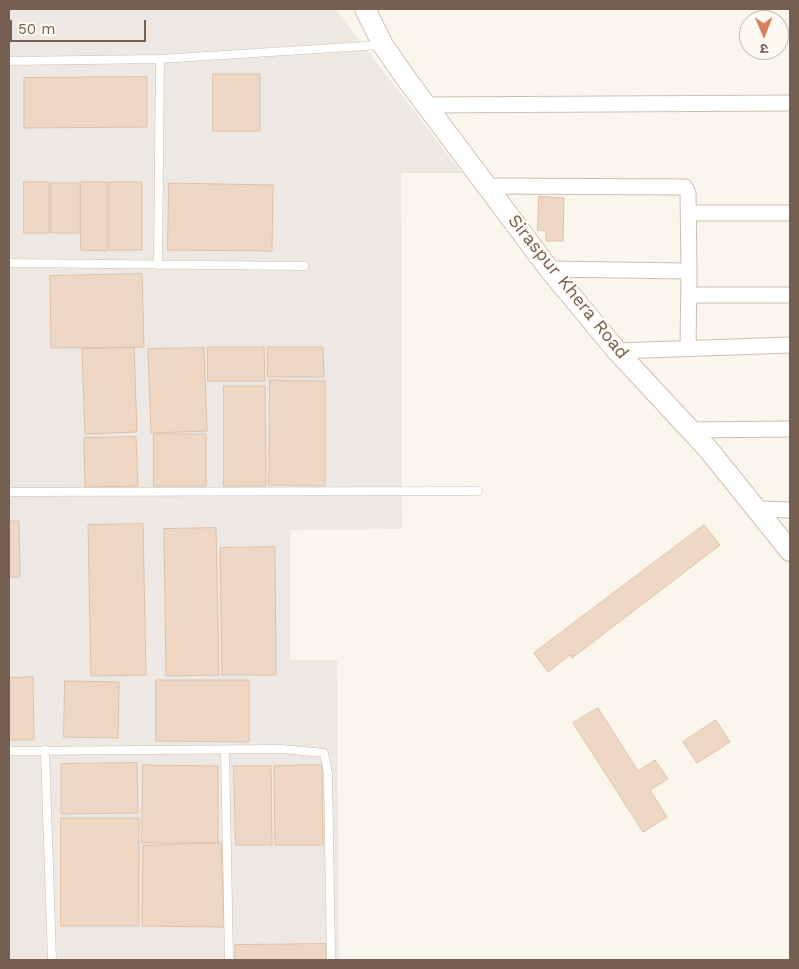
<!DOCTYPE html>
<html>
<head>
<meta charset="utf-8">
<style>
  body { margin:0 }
  #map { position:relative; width:799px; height:969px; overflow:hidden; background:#fbf6eb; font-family:"Work Sans","Noto Sans Devanagari",sans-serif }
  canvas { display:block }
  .frame { position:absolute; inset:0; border:10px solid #745f50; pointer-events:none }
  .north { position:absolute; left:739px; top:10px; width:50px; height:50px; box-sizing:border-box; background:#fef9f1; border:1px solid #c7bbb1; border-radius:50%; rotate:179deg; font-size:14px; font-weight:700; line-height:20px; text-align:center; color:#745f50 }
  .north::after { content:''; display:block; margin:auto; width:18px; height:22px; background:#d8805d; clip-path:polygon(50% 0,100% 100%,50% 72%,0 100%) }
  .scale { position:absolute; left:10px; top:20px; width:136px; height:22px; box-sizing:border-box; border:2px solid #745f50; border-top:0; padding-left:6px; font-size:15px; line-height:18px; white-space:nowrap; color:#745f50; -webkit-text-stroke:4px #fef9f1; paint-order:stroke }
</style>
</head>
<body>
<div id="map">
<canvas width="799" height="969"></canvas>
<div class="frame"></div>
<div class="north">उ</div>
<div class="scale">50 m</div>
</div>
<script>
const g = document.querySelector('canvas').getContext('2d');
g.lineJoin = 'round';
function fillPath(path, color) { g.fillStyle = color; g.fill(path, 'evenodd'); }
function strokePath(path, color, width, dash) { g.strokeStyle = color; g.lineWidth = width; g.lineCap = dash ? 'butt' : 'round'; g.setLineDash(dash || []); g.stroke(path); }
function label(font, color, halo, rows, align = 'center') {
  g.font = font + ' "Work Sans",sans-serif'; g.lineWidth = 4; g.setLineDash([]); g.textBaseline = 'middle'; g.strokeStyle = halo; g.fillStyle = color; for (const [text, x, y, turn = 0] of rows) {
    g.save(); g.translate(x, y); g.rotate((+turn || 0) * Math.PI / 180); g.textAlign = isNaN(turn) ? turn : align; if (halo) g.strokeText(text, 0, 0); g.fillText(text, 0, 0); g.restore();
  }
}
const industrial = new Path2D(`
  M 9,9 L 335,9 L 462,173 L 401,173 L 402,529 L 290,530 L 290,660 L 337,660 L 339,960 L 9,960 Z`);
const building = new Path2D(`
  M 213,74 L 260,74 L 260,131 L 213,131 Z
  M 147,77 L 147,127 L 24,128 L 24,78 Z
  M 24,182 L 49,182 L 49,233 L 24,233 Z
  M 81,182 L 107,182 L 107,251 L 81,250 Z
  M 109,182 L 142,182 L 142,250 L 109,250 Z
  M 51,183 L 79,183 L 79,233 L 51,233 Z
  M 169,183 L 273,185 L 272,251 L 168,250 Z
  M 539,196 L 564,198 L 563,241 L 546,241 L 546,231 L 538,230 Z
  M 142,274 L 144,347 L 51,348 L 50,276 Z
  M 208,347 L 264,347 L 265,381 L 208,381 Z
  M 268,347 L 323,347 L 324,377 L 268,377 Z
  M 134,348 L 137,432 L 85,434 L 82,349 Z
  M 204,348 L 207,431 L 151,433 L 148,349 Z
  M 270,380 L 325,381 L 325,486 L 269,485 Z
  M 224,386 L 265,386 L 266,486 L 224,486 Z
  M 154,434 L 206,434 L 206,486 L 154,486 Z
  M 136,437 L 138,486 L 85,487 L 84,438 Z
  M 9,521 L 19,521 L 20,577 L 9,577 Z
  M 143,524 L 146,675 L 91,676 L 88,525 Z
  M 704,525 L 720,545 L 572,658 L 570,655 L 548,672 L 534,653 Z
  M 216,528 L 219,675 L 166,676 L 164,529 Z
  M 275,547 L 276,675 L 222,675 L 220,548 Z
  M 33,677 L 34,740 L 9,740 L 9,678 Z
  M 156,680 L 249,680 L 249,742 L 156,741 Z
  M 65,681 L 119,682 L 118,738 L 64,737 Z
  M 598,708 L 638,771 L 655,760 L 668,779 L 650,790 L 667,817 L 643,832 L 573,723 Z
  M 716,720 L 730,742 L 697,763 L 683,742 Z
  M 137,763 L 138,813 L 61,814 L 61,764 Z
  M 143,765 L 218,766 L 218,843 L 142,843 Z
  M 322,765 L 323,845 L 275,845 L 274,766 Z
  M 234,766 L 271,766 L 272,845 L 236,845 Z
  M 61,818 L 139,818 L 139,926 L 61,926 Z
  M 221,843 L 224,927 L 142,926 L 143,846 Z
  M 326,944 L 326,960 L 235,960 L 235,945 Z`);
const lane = new Path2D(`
  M 9,61 L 160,59 L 381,45
  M 9,263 L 304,266
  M 158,265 L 160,59
  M 9,492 L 478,491
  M 45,750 L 52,960
  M 225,750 L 229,960
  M 9,751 L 282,749 L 324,753 L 328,774 L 331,960`);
const street = new Path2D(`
  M 426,105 L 790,103
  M 488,186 L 685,187 L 688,193 L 689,271
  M 689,213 L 790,213
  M 549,269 L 689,271 L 688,348
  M 689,295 L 790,295
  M 617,351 L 790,345
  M 689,430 L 790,429
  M 757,509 L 790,510`);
const secondary = new Path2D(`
  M 365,9 L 383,45 L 405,77 L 549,269 L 617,351 L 708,449 L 790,551`);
const streetNames = [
  ["Siraspur Khera Road",568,287,51]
];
fillPath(industrial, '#ede8e3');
fillPath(building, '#eed8c5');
strokePath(building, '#dfc0a7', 1);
strokePath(lane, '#ccbfb1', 9);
strokePath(street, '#ccbfb1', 17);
strokePath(secondary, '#cfbfaf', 22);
strokePath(lane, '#fff', 8);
strokePath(street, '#fff', 15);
strokePath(secondary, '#fff', 20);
label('18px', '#745f50', '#fef9f1', streetNames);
</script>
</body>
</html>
